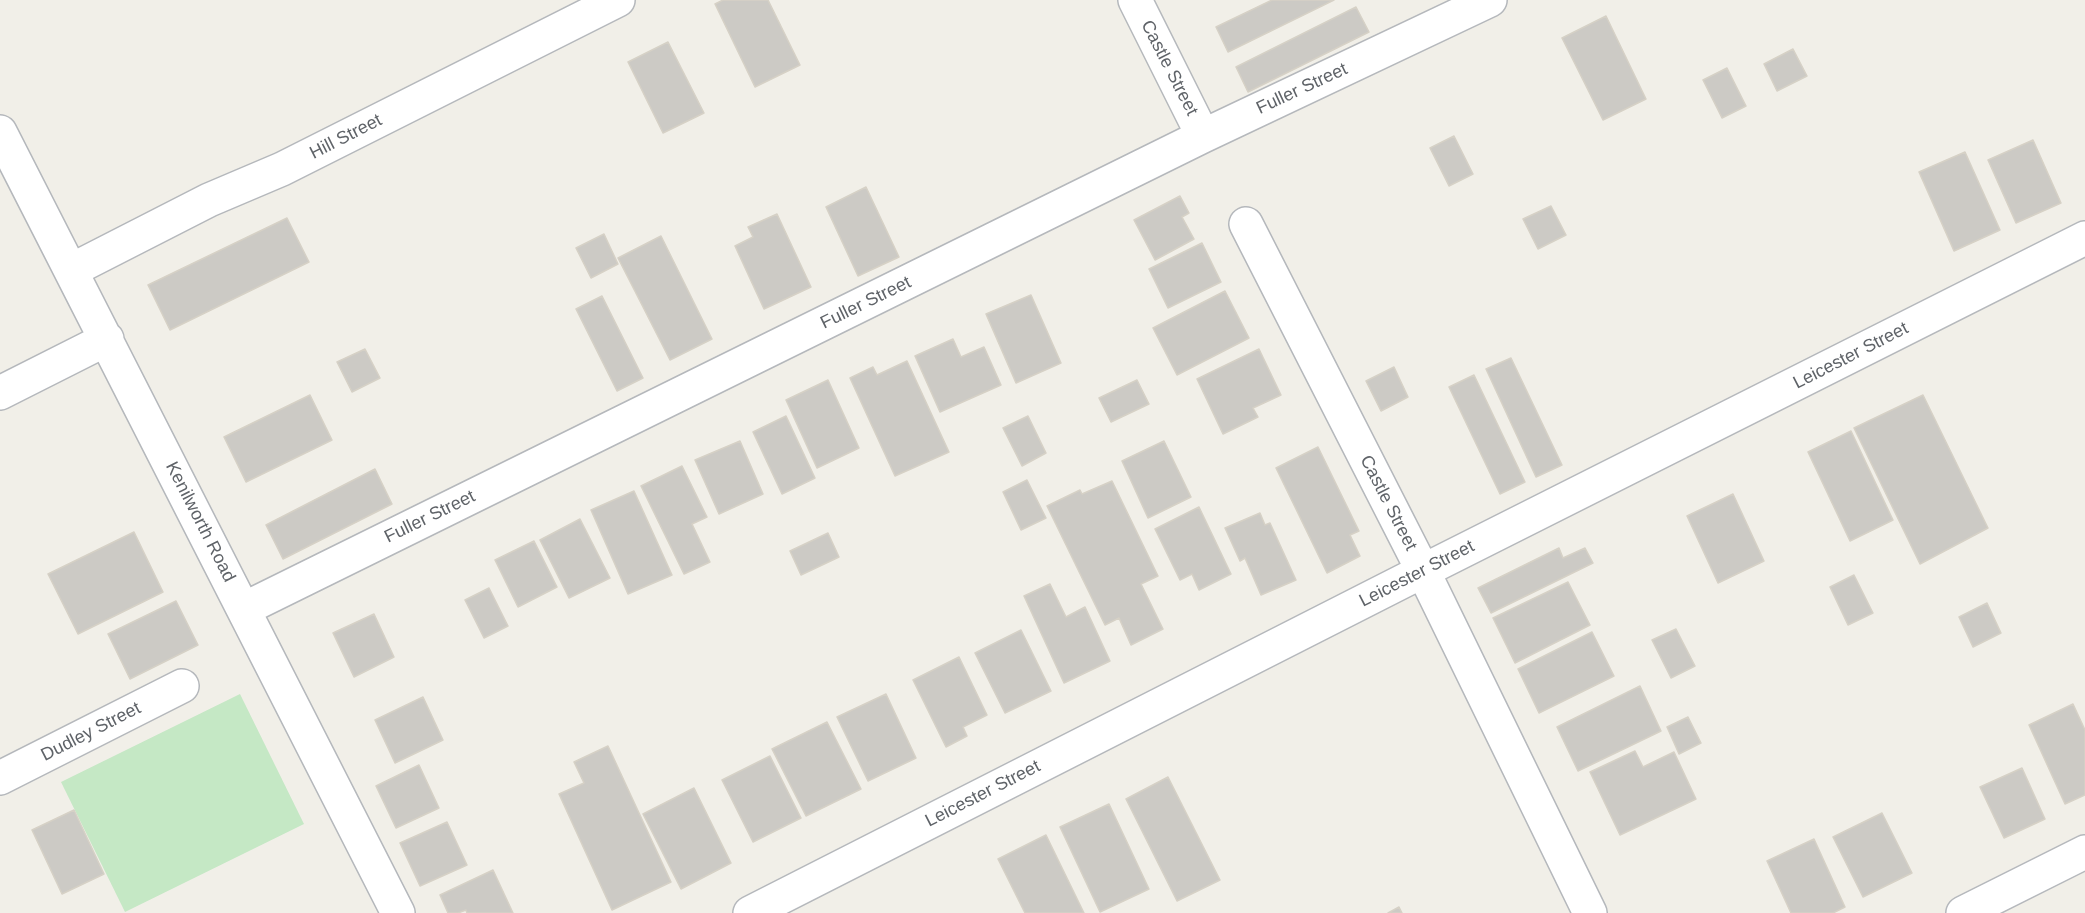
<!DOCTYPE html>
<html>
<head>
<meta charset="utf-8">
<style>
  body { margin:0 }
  canvas { display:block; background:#f1efe8 }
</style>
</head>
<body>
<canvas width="2085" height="913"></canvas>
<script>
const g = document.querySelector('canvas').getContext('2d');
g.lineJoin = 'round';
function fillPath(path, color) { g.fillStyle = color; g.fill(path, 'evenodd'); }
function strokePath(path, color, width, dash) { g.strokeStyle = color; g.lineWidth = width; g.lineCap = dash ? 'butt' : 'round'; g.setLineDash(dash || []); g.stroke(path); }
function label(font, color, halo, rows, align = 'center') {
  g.font = font + ' Helvetica,sans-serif'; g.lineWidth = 6; g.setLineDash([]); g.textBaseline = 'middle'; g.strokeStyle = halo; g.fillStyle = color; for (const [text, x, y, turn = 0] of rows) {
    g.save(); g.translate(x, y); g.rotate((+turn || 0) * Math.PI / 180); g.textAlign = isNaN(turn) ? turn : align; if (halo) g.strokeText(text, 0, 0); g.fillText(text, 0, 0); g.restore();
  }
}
const green = new Path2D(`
  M 240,694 L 304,824 L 125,912 L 61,782 Z`);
const building = new Path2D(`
  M 723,0 L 768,0 L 800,65 L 755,87 L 715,4 Z
  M 1272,0 L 1334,0 L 1228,52 L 1216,27 Z
  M 1356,7 L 1369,32 L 1248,92 L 1236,67 Z
  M 1606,16 L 1646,99 L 1603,120 L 1562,38 Z
  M 668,42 L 704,113 L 663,133 L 628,62 Z
  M 1793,49 L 1807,76 L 1777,91 L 1764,64 Z
  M 1727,68 L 1746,106 L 1722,118 L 1703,80 Z
  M 1454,136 L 1473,174 L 1449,186 L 1430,148 Z
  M 2033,140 L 2061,203 L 2016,223 L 1988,160 Z
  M 1965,152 L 2000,230 L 1954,251 L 1919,172 Z
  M 866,187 L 899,257 L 858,276 L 826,207 Z
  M 1180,196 L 1189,213 L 1182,217 L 1194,239 L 1155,260 L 1134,220 Z
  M 1551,206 L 1566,235 L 1538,249 L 1523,219 Z
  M 777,214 L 811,287 L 764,309 L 735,246 L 753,237 L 748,227 Z
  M 287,218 L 309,262 L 170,330 L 148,285 Z
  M 604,234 L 618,264 L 591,278 L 576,248 Z
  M 661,236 L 712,339 L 670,360 L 618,258 Z
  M 1202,243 L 1221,282 L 1168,308 L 1149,269 Z
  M 1225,291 L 1249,338 L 1177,375 L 1153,328 Z
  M 1031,295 L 1061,363 L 1016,383 L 986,314 Z
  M 602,296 L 643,378 L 617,391 L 576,309 Z
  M 953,339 L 961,357 L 984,347 L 1001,385 L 940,412 L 915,356 Z
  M 365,349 L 380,378 L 352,392 L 337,362 Z
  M 1259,349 L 1281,395 L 1253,408 L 1258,417 L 1223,434 L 1197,379 Z
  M 1511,358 L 1562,465 L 1536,477 L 1486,369 Z
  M 907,361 L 949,452 L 895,476 L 850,378 L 873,367 L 877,375 Z
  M 1394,367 L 1408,397 L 1381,411 L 1366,381 Z
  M 1474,375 L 1525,482 L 1500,494 L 1449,387 Z
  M 828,380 L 859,448 L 817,468 L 786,400 Z
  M 1137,380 L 1149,404 L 1111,422 L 1099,398 Z
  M 310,395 L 332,440 L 246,482 L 224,437 Z
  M 1923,395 L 1988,528 L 1920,564 L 1854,428 Z
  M 786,416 L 815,478 L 782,494 L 753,432 Z
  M 1028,416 L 1046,453 L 1022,466 L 1003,428 Z
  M 1851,431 L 1893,520 L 1850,541 L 1808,452 Z
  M 740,441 L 763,494 L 719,514 L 695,460 Z
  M 1164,441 L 1191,497 L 1148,518 L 1122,461 Z
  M 1318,447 L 1359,531 L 1350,535 L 1360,556 L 1327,573 L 1276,468 Z
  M 682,466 L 707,517 L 692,524 L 710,562 L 684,574 L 641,486 Z
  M 375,469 L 392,504 L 283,559 L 266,525 Z
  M 1027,480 L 1046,518 L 1021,530 L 1003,492 Z
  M 1112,481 L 1158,576 L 1141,584 L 1163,629 L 1131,645 L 1119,618 L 1105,625 L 1047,506 L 1080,490 L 1082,494 Z
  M 634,491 L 672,575 L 628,594 L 591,510 Z
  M 1733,494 L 1764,561 L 1718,583 L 1687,516 Z
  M 1199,507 L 1231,574 L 1199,590 L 1192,574 L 1180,580 L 1155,529 Z
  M 1260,513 L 1265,525 L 1270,523 L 1296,580 L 1261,595 L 1245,558 L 1240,561 L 1225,528 Z
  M 580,519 L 610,578 L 569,598 L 540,540 Z
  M 134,532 L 163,592 L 78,634 L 48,574 Z
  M 828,533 L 839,557 L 801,575 L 790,551 Z
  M 534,541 L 557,587 L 518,607 L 495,560 Z
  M 1559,548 L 1563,558 L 1585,548 L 1593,563 L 1491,613 L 1478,588 Z
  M 1854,575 L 1873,613 L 1848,625 L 1830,587 Z
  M 1568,582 L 1590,625 L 1515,663 L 1493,618 Z
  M 1050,584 L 1066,617 L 1085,607 L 1110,661 L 1064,683 L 1024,596 Z
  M 489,588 L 508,626 L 484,638 L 465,600 Z
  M 176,601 L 198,645 L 130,679 L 108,634 Z
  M 1987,603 L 2001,633 L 1973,647 L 1959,617 Z
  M 374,614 L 394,657 L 354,677 L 333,633 Z
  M 1676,629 L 1695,666 L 1671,678 L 1652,640 Z
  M 1021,630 L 1051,691 L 1005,713 L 975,653 Z
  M 1592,632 L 1614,676 L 1539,713 L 1518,669 Z
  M 959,657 L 987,715 L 963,727 L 967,736 L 946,747 L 913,680 Z
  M 1640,686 L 1661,731 L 1578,771 L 1557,727 Z
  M 886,694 L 916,758 L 868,781 L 837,717 Z
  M 423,697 L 443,740 L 395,763 L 375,720 Z
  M 2073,704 L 2085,730 L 2085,795 L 2065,804 L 2029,725 Z
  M 1688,717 L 1701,743 L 1679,754 L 1667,727 Z
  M 827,722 L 861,789 L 806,816 L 772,749 Z
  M 608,746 L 671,882 L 612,910 L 559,794 L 584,783 L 574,762 Z
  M 1635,751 L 1643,767 L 1674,752 L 1696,799 L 1620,835 L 1590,772 Z
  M 770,756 L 801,818 L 753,842 L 722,780 Z
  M 419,765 L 439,808 L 396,828 L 376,786 Z
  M 2022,768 L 2045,819 L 2004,838 L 1980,787 Z
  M 1168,777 L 1220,880 L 1177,901 L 1126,799 Z
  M 694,788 L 731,863 L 681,889 L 643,814 Z
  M 1109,804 L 1149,889 L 1100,912 L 1060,827 Z
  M 74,810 L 104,874 L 62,894 L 32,830 Z
  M 1882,813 L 1912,873 L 1863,897 L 1833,837 Z
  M 447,822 L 467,865 L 420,886 L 400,843 Z
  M 1046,835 L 1084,913 L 1025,913 L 998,859 Z
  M 1814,839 L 1845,907 L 1833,913 L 1791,913 L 1767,861 Z
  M 493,870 L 513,913 L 467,913 L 466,910 L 458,913 L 448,913 L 440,895 Z
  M 1399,907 L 1402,913 L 1388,913 Z`);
const minor = new Path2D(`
  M 1135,0 L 1203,136
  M 0,132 L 398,913
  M 1246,224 L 1423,571 L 1590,913
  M 72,270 L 209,200 L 282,169 L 618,0
  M 0,393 L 107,339
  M 244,609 L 1203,136 L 1490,0
  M 0,778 L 182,686
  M 750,913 L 1423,571 L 2085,238
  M 1963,913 L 2085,852`);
const streetNames = [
  ["Castle Street",1169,68,63],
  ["Fuller Street",1302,89,-25],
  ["Hill Street",346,137,-27],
  ["Fuller Street",866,303,-26],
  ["Leicester Street",1851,356,-27],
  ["Castle Street",1388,503,63],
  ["Fuller Street",430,517,-26],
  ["Kenilworth Road",200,522,63],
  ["Leicester Street",1417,574,-27],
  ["Dudley Street",91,732,-27],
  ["Leicester Street",983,794,-27]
];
fillPath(green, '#c5e8c5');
fillPath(building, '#cccac5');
strokePath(building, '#d6d1c6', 1.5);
strokePath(minor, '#b5b8bc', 36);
strokePath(minor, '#fff', 33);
label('18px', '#5f6368', '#fff', streetNames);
</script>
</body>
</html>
